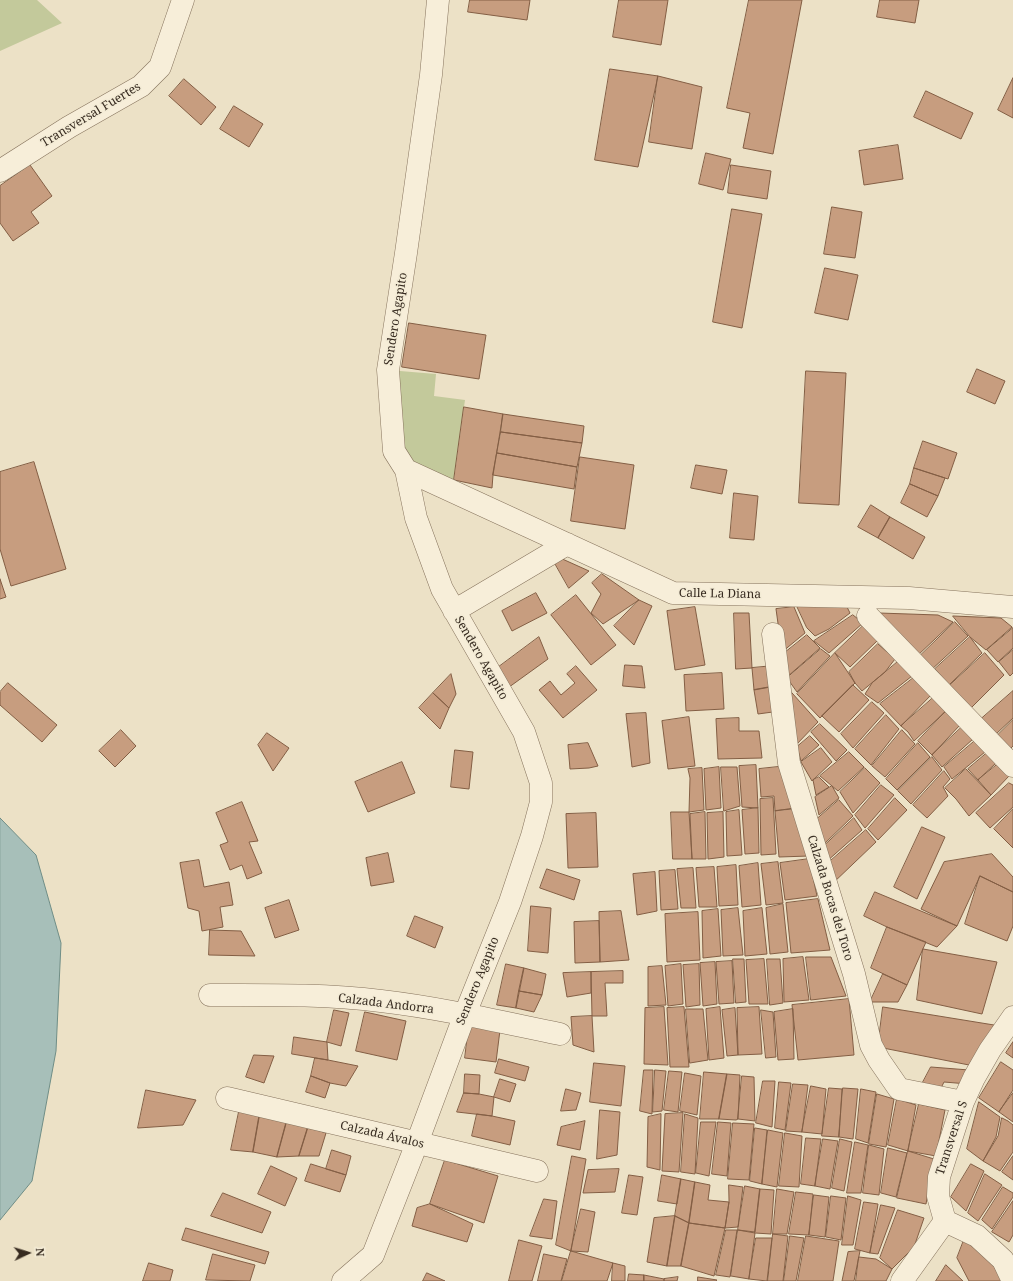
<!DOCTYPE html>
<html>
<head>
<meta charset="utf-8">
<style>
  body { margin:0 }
  #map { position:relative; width:1013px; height:1281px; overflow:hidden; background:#ece1c6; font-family:"Noto Serif",serif }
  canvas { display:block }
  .north { position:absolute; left:8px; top:1233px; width:40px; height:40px; -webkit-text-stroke:3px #f3ebd5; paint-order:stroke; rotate:86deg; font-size:11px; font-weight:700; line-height:16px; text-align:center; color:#372b20 }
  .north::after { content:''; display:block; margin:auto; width:14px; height:18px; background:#372b20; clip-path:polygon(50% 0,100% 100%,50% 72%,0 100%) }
</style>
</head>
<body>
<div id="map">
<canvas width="1013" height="1281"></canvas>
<div class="north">N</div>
</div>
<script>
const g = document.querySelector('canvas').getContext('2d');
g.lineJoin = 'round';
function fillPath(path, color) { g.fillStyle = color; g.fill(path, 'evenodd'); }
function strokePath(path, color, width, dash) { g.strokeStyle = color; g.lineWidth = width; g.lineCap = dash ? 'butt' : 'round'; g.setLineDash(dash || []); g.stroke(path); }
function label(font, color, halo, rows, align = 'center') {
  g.font = font + ' "Noto Serif",serif'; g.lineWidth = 3; g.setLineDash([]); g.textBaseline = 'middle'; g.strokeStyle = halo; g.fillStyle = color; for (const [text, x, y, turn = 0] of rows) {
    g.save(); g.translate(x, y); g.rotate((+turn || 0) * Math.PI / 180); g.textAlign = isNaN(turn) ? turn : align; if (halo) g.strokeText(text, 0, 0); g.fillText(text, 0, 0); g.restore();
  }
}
const green = new Path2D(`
  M 0,0 L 37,0 L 62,23 L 0,51 Z
  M 388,370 L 436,374 L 434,396 L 465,400 L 452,491 L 406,470 Z`);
const water = new Path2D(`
  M 0,818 L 36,855 L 61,943 L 56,1051 L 32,1181 L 0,1220 Z`);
const building = new Path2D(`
  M 470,0 L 530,0 L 527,20 L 468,12 Z
  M 619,0 L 668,0 L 661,45 L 613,37 Z
  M 749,0 L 802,0 L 773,154 L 743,148 L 750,113 L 727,108 Z
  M 880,0 L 919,0 L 915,23 L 877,17 Z
  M 610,69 L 658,76 L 638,167 L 595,160 Z
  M 658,76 L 702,87 L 692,149 L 649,142 Z
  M 1013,78 L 1013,118 L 998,110 Z
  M 184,79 L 216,107 L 201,125 L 169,96 Z
  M 926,91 L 973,113 L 961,139 L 914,117 Z
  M 234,106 L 263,124 L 249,147 L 220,129 Z
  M 898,145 L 903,179 L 864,185 L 859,151 Z
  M 706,153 L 731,159 L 723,190 L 699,184 Z
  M 30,165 L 52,196 L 31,212 L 39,223 L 13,241 L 0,223 L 0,186 Z
  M 731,165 L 771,171 L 767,199 L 728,193 Z
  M 832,207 L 862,212 L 855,258 L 824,254 Z
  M 732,209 L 762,214 L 742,328 L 713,322 Z
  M 825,268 L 858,275 L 848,320 L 815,313 Z
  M 409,323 L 486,335 L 479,379 L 402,367 Z
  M 977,369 L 1005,381 L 995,404 L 967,392 Z
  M 806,371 L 846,373 L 839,505 L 799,503 Z
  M 464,407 L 503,414 L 493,475 L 492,488 L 454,480 Z
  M 503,414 L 584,426 L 582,443 L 501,432 Z
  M 501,432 L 582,443 L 577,467 L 497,453 Z
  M 923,441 L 957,453 L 948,479 L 914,468 Z
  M 497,453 L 577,467 L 574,489 L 493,475 Z
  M 580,457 L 634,465 L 625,529 L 571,521 Z
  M 34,462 L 66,569 L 11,586 L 0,549 L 0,472 Z
  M 696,465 L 727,470 L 722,494 L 691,488 Z
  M 914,468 L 945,478 L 938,496 L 910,484 Z
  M 910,484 L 938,496 L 927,517 L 901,503 Z
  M 734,493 L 758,496 L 754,540 L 730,538 Z
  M 871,505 L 890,517 L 878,538 L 858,527 Z
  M 890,517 L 925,537 L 913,559 L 878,538 Z
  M 549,553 L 589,571 L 569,588 Z
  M 602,574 L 639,600 L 603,624 L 591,613 L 601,594 L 592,583 Z
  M 0,579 L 6,597 L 0,599 Z
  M 536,593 L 547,613 L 512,631 L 502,611 Z
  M 576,595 L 616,645 L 591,665 L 551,615 Z
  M 639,600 L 652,606 L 634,645 L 614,626 Z
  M 796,604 L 846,605 L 850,613 L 829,629 L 815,636 L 807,628 Z
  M 695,607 L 705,665 L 675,670 L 667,611 Z
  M 794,607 L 805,633 L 782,652 L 776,609 Z
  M 734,613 L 749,613 L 752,668 L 736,669 Z
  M 879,613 L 938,615 L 953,622 L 917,656 Z
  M 853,615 L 863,623 L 829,653 L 814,641 Z
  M 953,616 L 1001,618 L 1012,627 L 986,650 L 970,637 Z
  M 955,622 L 968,636 L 930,671 L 918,658 Z
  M 864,625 L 877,641 L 850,667 L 835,653 Z
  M 1013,628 L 1013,648 L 998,662 L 987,650 Z
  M 807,635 L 820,648 L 787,677 L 782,655 Z
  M 539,637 L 548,659 L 505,690 L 492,672 Z
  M 970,637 L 982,653 L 949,685 L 935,669 Z
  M 878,644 L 895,659 L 885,672 L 862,691 L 855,683 L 849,672 Z
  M 821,649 L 830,656 L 797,692 L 787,678 Z
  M 1013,650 L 1013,673 L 1010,676 L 999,662 Z
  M 835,653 L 855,683 L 820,718 L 797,694 Z
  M 985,653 L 1004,675 L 971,708 L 948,687 Z
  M 900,660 L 912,676 L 878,703 L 865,694 L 872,683 Z
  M 625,665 L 642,666 L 645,688 L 623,686 Z
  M 576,666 L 597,690 L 563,718 L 539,690 L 550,681 L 561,695 L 575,683 L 567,674 Z
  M 773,666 L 776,686 L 754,690 L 752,668 Z
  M 722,673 L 724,709 L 686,711 L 684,675 Z
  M 451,674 L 456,694 L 449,708 L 433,693 Z
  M 916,676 L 932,694 L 901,726 L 880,704 Z
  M 8,683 L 57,725 L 42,742 L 0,705 L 0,692 Z
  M 784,684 L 818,722 L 796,745 Z
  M 853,685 L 869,700 L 839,732 L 822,716 Z
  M 776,686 L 780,711 L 758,714 L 754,690 Z
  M 1013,691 L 1013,718 L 995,735 L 980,720 Z
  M 433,693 L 449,708 L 440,729 L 419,708 Z
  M 933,698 L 947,710 L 914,741 L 908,732 L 901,726 Z
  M 872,702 L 884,713 L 853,748 L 841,734 Z
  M 947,710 L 960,725 L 932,755 L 918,741 Z
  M 646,713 L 650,763 L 632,767 L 626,714 Z
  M 886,715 L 899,729 L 871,765 L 855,749 Z
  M 689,717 L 695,766 L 668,769 L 662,721 Z
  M 739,718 L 739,731 L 759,731 L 762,758 L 718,759 L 716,719 Z
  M 1013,720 L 1013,746 L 1009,750 L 997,736 Z
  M 820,724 L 847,750 L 836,761 L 811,732 Z
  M 961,728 L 973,739 L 942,767 L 932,755 Z
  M 121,730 L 136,746 L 115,767 L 99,751 Z
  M 902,730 L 915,744 L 885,777 L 872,766 Z
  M 267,733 L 289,748 L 273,771 L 258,745 Z
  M 810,736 L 819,745 L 801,761 L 797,747 Z
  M 976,740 L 985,752 L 952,779 L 944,767 Z
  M 588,743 L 598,766 L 589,768 L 570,769 L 568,745 Z
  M 918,743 L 930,757 L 897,790 L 886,779 Z
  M 821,748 L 832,762 L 812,781 L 801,762 Z
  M 455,750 L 473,752 L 469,789 L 451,787 Z
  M 849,752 L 864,767 L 838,791 L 820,776 Z
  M 987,753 L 996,763 L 978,780 L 968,769 Z
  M 932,757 L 942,770 L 911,804 L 898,791 Z
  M 402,762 L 415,793 L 368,812 L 355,782 Z
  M 998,764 L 1009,776 L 991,795 L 978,780 Z
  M 756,765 L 758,808 L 742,807 L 739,766 Z
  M 787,766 L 794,808 L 775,811 L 774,796 L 761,797 L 759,769 Z
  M 719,767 L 721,808 L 706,810 L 704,769 Z
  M 721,767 L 737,767 L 740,806 L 724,811 Z
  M 702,768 L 704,810 L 689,812 L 690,778 L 688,769 Z
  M 865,768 L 880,783 L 853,813 L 840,792 Z
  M 966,769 L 991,795 L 969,816 L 956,799 L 945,788 Z
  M 944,771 L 950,779 L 943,787 L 948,796 L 927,818 L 913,805 Z
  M 819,777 L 829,787 L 816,795 L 813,780 Z
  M 1009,783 L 1013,785 L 1013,807 L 990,828 L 976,813 Z
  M 881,785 L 894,795 L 865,828 L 855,815 Z
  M 832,786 L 839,798 L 819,815 L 815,797 Z
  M 773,798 L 776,854 L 761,855 L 760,799 Z
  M 895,798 L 907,810 L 878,840 L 868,829 Z
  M 839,800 L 853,816 L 822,846 L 817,819 Z
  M 242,802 L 258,841 L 249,842 L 262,873 L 247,879 L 242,865 L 230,870 L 220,845 L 228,842 L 216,813 Z
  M 758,808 L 759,853 L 745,854 L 742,810 Z
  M 797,809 L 809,856 L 779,857 L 775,811 Z
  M 1013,809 L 1013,848 L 994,829 Z
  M 739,810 L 742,855 L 727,856 L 726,812 Z
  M 671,812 L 689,812 L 692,859 L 673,859 Z
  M 705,812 L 706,859 L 692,859 L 690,814 Z
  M 723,812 L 724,857 L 708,859 L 707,813 Z
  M 596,813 L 598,867 L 568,868 L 566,814 Z
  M 854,818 L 862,830 L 826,862 L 823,847 Z
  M 922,827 L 945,837 L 917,899 L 894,887 Z
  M 866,830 L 876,842 L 831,885 L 827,864 Z
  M 388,853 L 394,882 L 371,886 L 366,858 Z
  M 992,854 L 1013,877 L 1013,892 L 980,876 L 957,926 L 921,909 L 944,862 Z
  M 809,859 L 817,896 L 785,900 L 780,863 Z
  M 199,860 L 204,887 L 229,882 L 233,905 L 220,907 L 223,927 L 202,931 L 199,911 L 188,908 L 180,863 Z
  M 778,862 L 783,903 L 766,905 L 761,864 Z
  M 758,863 L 761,905 L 742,907 L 739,866 Z
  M 736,865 L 738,905 L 719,906 L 717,867 Z
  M 714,867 L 717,907 L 699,907 L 696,868 Z
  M 693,868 L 696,908 L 681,908 L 677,869 Z
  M 547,869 L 580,880 L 574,900 L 540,888 Z
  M 675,870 L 678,909 L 661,910 L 659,871 Z
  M 655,872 L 657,911 L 637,915 L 633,874 Z
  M 980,876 L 1013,892 L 1013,926 L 1007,941 L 965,924 Z
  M 875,892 L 957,926 L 937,947 L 887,927 L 864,916 Z
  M 818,899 L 830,950 L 791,953 L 786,903 Z
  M 289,900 L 299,930 L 275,938 L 265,908 Z
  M 783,904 L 788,952 L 770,954 L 766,908 Z
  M 531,906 L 551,908 L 548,953 L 528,951 Z
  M 738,908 L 743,955 L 723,956 L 721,910 Z
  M 762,908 L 767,954 L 745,956 L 743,911 Z
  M 718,909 L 721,956 L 703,958 L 702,911 Z
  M 621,911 L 629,960 L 600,962 L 599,912 Z
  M 698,912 L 700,960 L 667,962 L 665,914 Z
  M 415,916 L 443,927 L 435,948 L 407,936 Z
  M 599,921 L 600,962 L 575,963 L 574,922 Z
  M 887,927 L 926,942 L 907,985 L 871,968 Z
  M 210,930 L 241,931 L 255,956 L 209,955 Z
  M 923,949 L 997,962 L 982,1014 L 917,1000 Z
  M 803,957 L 809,1000 L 784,1002 L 783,959 Z
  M 806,957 L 831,957 L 846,996 L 811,1000 Z
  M 733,959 L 744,959 L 746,1002 L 736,1003 Z
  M 764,959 L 768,1004 L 749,1004 L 746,960 Z
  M 767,959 L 780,959 L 783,1003 L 770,1005 Z
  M 732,961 L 734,1003 L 719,1004 L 716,962 Z
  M 715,962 L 717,1004 L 703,1006 L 700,963 Z
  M 506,964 L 524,968 L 516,1008 L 497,1005 Z
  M 681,964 L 683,1004 L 668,1006 L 665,966 Z
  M 699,964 L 700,1005 L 686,1007 L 683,965 Z
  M 662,966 L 666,1005 L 648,1006 L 648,967 Z
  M 524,968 L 546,974 L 542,995 L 519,991 Z
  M 623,971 L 623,983 L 605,983 L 607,1016 L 592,1016 L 591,972 Z
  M 591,972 L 591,993 L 567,997 L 563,973 Z
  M 883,974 L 907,985 L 898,1002 L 870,1002 Z
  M 519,991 L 542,995 L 534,1012 L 516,1008 Z
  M 849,999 L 854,1055 L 798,1060 L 792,1005 Z
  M 664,1007 L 668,1065 L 644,1064 L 645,1008 Z
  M 684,1007 L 689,1067 L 670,1067 L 667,1008 Z
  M 720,1007 L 724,1058 L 709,1060 L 706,1009 Z
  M 759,1007 L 762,1054 L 738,1055 L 737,1008 Z
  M 883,1007 L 994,1025 L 969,1065 L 878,1047 Z
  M 735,1008 L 738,1055 L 727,1056 L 722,1010 Z
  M 686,1009 L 703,1009 L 708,1060 L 690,1063 Z
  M 793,1009 L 794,1059 L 778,1060 L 774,1012 Z
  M 334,1010 L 349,1013 L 341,1046 L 327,1042 Z
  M 761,1010 L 773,1012 L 776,1057 L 766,1058 Z
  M 365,1012 L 406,1021 L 397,1060 L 356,1051 Z
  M 592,1016 L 594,1052 L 573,1045 L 571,1017 Z
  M 469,1026 L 500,1030 L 496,1062 L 465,1058 Z
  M 294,1037 L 327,1042 L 328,1060 L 292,1054 Z
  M 1013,1042 L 1013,1058 L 1006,1053 Z
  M 254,1055 L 274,1056 L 264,1083 L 246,1077 Z
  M 315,1058 L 328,1060 L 358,1066 L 346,1086 L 330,1083 L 311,1076 Z
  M 499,1059 L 529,1067 L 525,1081 L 495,1073 Z
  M 1001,1062 L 1013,1070 L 1013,1090 L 999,1112 L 979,1098 Z
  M 594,1063 L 625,1066 L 621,1106 L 590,1102 Z
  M 931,1067 L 969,1070 L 968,1084 L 944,1082 L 939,1092 L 922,1084 Z
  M 644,1070 L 653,1070 L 652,1114 L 640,1111 Z
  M 655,1070 L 666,1071 L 662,1111 L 653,1112 Z
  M 669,1071 L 682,1072 L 678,1112 L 664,1110 Z
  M 704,1072 L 727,1074 L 719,1119 L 700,1119 Z
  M 685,1073 L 701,1076 L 697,1115 L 680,1111 Z
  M 465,1074 L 480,1075 L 479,1094 L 464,1093 Z
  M 727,1074 L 740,1075 L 738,1119 L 736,1120 L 719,1119 Z
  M 311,1076 L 330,1083 L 325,1098 L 306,1092 Z
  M 742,1076 L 754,1077 L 755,1121 L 738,1119 Z
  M 500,1079 L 516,1084 L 510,1102 L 494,1097 Z
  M 763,1081 L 775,1081 L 772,1127 L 756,1123 Z
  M 779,1082 L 791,1083 L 785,1130 L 775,1128 Z
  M 793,1084 L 808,1085 L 802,1132 L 786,1131 Z
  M 811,1086 L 826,1089 L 822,1134 L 802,1132 Z
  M 829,1088 L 842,1089 L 839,1137 L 822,1136 Z
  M 843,1088 L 858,1089 L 853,1139 L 839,1137 Z
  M 566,1089 L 581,1093 L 576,1110 L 561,1111 Z
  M 861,1089 L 876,1092 L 868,1143 L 856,1139 Z
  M 146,1090 L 196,1100 L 183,1125 L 138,1128 Z
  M 464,1093 L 479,1094 L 494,1097 L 492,1116 L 457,1112 Z
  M 1013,1093 L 1013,1122 L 999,1112 Z
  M 877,1094 L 894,1099 L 886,1147 L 869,1144 Z
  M 897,1099 L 916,1105 L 908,1151 L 888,1145 Z
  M 979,1102 L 1000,1117 L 996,1137 L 983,1161 L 967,1149 Z
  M 919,1104 L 945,1110 L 936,1156 L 908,1151 Z
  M 240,1107 L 260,1112 L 253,1152 L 231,1150 Z
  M 600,1110 L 620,1112 L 617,1155 L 597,1159 Z
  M 260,1112 L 287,1120 L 277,1157 L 253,1152 Z
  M 683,1113 L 679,1172 L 662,1171 L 665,1114 Z
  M 477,1114 L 492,1116 L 515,1121 L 510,1145 L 472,1136 Z
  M 661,1114 L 660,1170 L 647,1167 L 648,1117 Z
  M 685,1114 L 698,1118 L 695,1174 L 681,1172 Z
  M 1002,1118 L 1008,1121 L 1013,1125 L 1013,1152 L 1000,1171 L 983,1161 L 998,1136 Z
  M 287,1120 L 308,1127 L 299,1156 L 277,1157 Z
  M 585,1121 L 580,1150 L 557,1145 L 561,1127 Z
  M 701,1122 L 716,1122 L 709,1176 L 696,1173 Z
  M 718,1122 L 731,1123 L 727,1176 L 712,1174 Z
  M 733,1123 L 754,1124 L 749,1180 L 728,1179 Z
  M 308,1127 L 326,1133 L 319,1156 L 299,1156 Z
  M 755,1128 L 767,1130 L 762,1184 L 750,1181 Z
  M 768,1130 L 783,1133 L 777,1187 L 762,1184 Z
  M 785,1133 L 802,1136 L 799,1187 L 779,1186 Z
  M 806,1138 L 821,1139 L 815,1186 L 801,1184 Z
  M 823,1139 L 838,1141 L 830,1189 L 815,1186 Z
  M 840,1139 L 852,1142 L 844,1191 L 832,1188 Z
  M 855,1142 L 868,1145 L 861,1193 L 847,1193 Z
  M 869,1145 L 884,1149 L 879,1195 L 863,1193 Z
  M 888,1148 L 907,1153 L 896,1197 L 881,1193 Z
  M 332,1150 L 351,1156 L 346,1175 L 326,1169 Z
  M 908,1151 L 934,1159 L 926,1204 L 897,1198 Z
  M 572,1156 L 586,1159 L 571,1251 L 556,1245 Z
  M 1013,1156 L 1013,1180 L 1002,1172 Z
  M 445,1160 L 498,1176 L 484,1223 L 430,1204 Z
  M 311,1164 L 346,1175 L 340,1192 L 305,1181 Z
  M 971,1164 L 984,1171 L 966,1211 L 951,1197 Z
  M 271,1166 L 297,1178 L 285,1206 L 258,1194 Z
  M 619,1169 L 615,1192 L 583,1193 L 588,1170 Z
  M 985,1174 L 1002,1185 L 978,1221 L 968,1213 Z
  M 629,1175 L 643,1177 L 637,1215 L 622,1213 Z
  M 662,1175 L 681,1179 L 677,1204 L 658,1201 Z
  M 681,1179 L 695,1182 L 689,1223 L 675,1216 Z
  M 695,1182 L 710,1185 L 708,1200 L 729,1202 L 725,1228 L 689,1223 Z
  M 729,1185 L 743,1187 L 738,1227 L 725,1228 L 729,1202 Z
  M 745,1186 L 760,1189 L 755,1232 L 738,1230 Z
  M 1003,1187 L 1013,1193 L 1013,1197 L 992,1229 L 982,1220 Z
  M 760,1189 L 774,1190 L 771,1234 L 755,1233 Z
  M 777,1189 L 794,1192 L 787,1234 L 773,1234 Z
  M 796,1192 L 813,1194 L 809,1235 L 789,1234 Z
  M 223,1193 L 271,1212 L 262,1233 L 211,1216 Z
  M 814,1195 L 829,1197 L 825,1237 L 809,1235 Z
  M 831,1196 L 846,1198 L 841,1240 L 826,1237 Z
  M 848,1196 L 861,1200 L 853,1245 L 842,1245 Z
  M 544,1199 L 557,1201 L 552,1239 L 530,1236 Z
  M 1013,1201 L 1013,1235 L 1009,1242 L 992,1232 Z
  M 864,1202 L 878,1204 L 870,1253 L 855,1249 Z
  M 430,1204 L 473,1224 L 467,1242 L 412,1226 L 417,1208 Z
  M 881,1205 L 895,1208 L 878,1254 L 870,1253 Z
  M 581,1209 L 595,1212 L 588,1252 L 571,1251 Z
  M 898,1210 L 924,1218 L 914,1247 L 892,1269 L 880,1258 Z
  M 675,1216 L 689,1223 L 681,1266 L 667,1266 Z
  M 675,1216 L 667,1266 L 647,1262 L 654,1218 Z
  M 689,1223 L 725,1228 L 714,1276 L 681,1266 Z
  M 186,1228 L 269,1252 L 265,1264 L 182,1240 Z
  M 726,1230 L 737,1230 L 730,1277 L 716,1275 Z
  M 738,1230 L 755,1233 L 749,1279 L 731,1276 Z
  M 773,1234 L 788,1236 L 783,1281 L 768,1281 Z
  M 790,1236 L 804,1238 L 796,1281 L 784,1281 Z
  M 806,1236 L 839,1241 L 833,1281 L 798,1281 Z
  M 756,1238 L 772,1238 L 767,1281 L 749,1279 Z
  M 519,1240 L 542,1246 L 532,1281 L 509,1281 Z
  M 964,1240 L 991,1261 L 1002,1281 L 969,1281 L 957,1258 Z
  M 571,1251 L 613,1263 L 607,1281 L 562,1281 Z
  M 860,1251 L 854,1281 L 842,1281 L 848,1252 Z
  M 213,1254 L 255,1265 L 250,1281 L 206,1280 Z
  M 544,1254 L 567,1259 L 561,1281 L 538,1281 Z
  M 859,1257 L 876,1259 L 892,1269 L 886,1281 L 856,1281 Z
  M 149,1263 L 173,1270 L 170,1281 L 143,1281 Z
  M 613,1263 L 625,1266 L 625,1281 L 612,1281 Z
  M 946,1265 L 963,1281 L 936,1281 Z
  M 427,1273 L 445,1281 L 423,1281 Z
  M 629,1274 L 644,1275 L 644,1281 L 628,1281 Z
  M 644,1275 L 664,1279 L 664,1281 L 644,1281 Z
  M 678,1277 L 677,1281 L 664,1281 L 664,1279 Z
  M 698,1277 L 717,1280 L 716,1281 L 698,1281 Z`);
const minor = new Path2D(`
  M 0,171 L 69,127 L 141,86 L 160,67 L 183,0
  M 406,470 L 673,593 L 909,598 L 1013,607
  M 454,611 L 567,544
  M 868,616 L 1013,766
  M 773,634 L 789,763 L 854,974 L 871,1045 L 879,1060 L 899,1089 L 963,1102
  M 210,995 C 267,995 324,994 381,1001 C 441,1008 501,1022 560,1034
  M 227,1098 L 537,1171
  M 945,1221 L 977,1236 L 1003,1260 L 1013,1281
  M 343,1281 L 373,1255 L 417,1143 L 465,1014 L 510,902 L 532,836 L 541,802 L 541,783 L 524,732 L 442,589 L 416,518 L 406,470 L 394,451 L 388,370 L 406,253 L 431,75 L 438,0
  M 902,1281 L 945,1221 L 938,1196 L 939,1177 L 963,1102 L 974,1078 L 990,1050 L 1013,1017`);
const streetNames = [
  ["Transversal Fuertes",91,115,-31],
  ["Sendero Agapito",396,319,-81],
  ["Calle La Diana",720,594,1],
  ["Sendero Agapito",481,658,60],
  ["Calzada Bocas del Toro",830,898,73],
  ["Sendero Agapito",478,981,-68],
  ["Calzada Andorra",386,1004,7],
  ["Calzada Ávalos",382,1135,13],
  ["Transversal S",952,1138,-72]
];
fillPath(green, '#c3c99b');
fillPath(water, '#a7bfb9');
strokePath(water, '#6f8d86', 1);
fillPath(building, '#c79d7f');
strokePath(building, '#835e44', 1);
strokePath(minor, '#86735d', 23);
strokePath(minor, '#f7eed9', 22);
label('12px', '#372b20', '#f3ebd5', streetNames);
</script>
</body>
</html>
